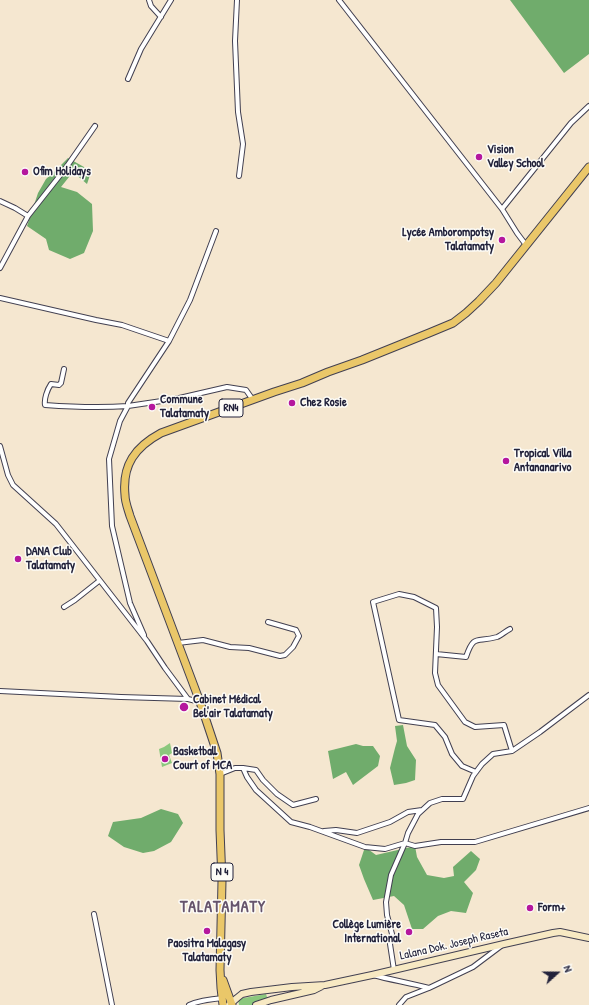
<!DOCTYPE html>
<html>
<head>
<meta charset="utf-8">
<style>
  body { margin:0 }
  #map { position:relative; width:589px; height:1005px; overflow:hidden; background:#f5e7d0; font-family:"Patrick Hand",sans-serif }
  canvas { display:block }
  .north { position:absolute; left:537px; top:953px; width:40px; height:40px; -webkit-text-stroke:3px #fdfcf7; paint-order:stroke; rotate:69deg; font-size:11px; font-weight:700; line-height:16px; text-align:center; color:#22223b }
  .north::after { content:''; display:block; margin:auto; width:14px; height:18px; background:#22223b; clip-path:polygon(50% 0,100% 100%,50% 72%,0 100%) }
</style>
</head>
<body>
<div id="map">
<canvas width="589" height="1005"></canvas>
<div class="north">N</div>
</div>
<script>
const g = document.querySelector('canvas').getContext('2d');
g.lineJoin = 'round';
function fillPath(path, color) { g.fillStyle = color; g.fill(path, 'evenodd'); }
function strokePath(path, color, width, dash) { g.strokeStyle = color; g.lineWidth = width; g.lineCap = dash ? 'butt' : 'round'; g.setLineDash(dash || []); g.stroke(path); }
function label(font, color, halo, rows, align = 'center') {
  g.font = font + ' "Patrick Hand",sans-serif'; g.lineWidth = 3; g.setLineDash([]); g.textBaseline = 'middle'; g.strokeStyle = halo; g.fillStyle = color; for (const [text, x, y, turn = 0] of rows) {
    g.save(); g.translate(x, y); g.rotate((+turn || 0) * Math.PI / 180); g.textAlign = isNaN(turn) ? turn : align; if (halo) g.strokeText(text, 0, 0); g.fillText(text, 0, 0); g.restore();
  }
}
const green = new Path2D(`
  M 170,743 L 172,753 L 169,755 L 172,763 L 162,767 L 159,749 L 164,747 Z
  M 266,994 L 268,1000 L 257,1005 L 239,1005 L 238,999 Z`);
const forest = new Path2D(`
  M 510,0 L 589,0 L 589,54 L 564,73 Z
  M 68,158 L 84,167 L 90,175 L 87,184 L 73,172 L 61,187 L 77,192 L 92,204 L 93,231 L 84,253 L 70,259 L 49,250 L 46,239 L 27,226 L 38,193 L 46,179 L 54,172 Z
  M 403,725 L 407,746 L 416,760 L 415,780 L 406,783 L 394,785 L 390,768 L 395,748 L 397,741 L 395,726 Z
  M 356,744 L 363,746 L 373,746 L 380,756 L 378,766 L 353,785 L 346,772 L 333,779 L 328,751 Z
  M 161,809 L 178,814 L 183,823 L 171,842 L 154,851 L 143,853 L 124,847 L 108,836 L 113,822 L 141,818 Z
  M 415,846 L 417,857 L 427,875 L 444,878 L 454,876 L 453,867 L 471,851 L 480,859 L 476,870 L 464,882 L 473,893 L 466,913 L 451,911 L 438,916 L 423,929 L 412,929 L 404,905 L 394,896 L 373,900 L 364,879 L 359,865 L 365,847 L 376,855 Z`);
const minor = new Path2D(`
  M 149,0 L 151,6 L 161,17
  M 237,0 L 235,41 L 238,112 L 243,144 L 239,176
  M 339,0 L 502,209 L 517,233 L 526,245
  M 128,79 L 141,49 L 171,0
  M 0,201 L 15,208 L 28,216 L 0,268
  M 502,209 L 571,123 L 589,106
  M 28,216 L 65,169 L 95,126
  M 0,298 L 96,320 L 122,325 L 169,341 L 128,403 L 128,406 L 175,399 L 227,387 L 246,390 L 253,400
  M 169,341 L 190,300 L 216,231
  M 64,369 L 61,383 L 59,385 L 51,384 C 47,390 44,399 45,405 C 73,407 100,408 128,406
  M 128,406 L 120,421 L 109,459 L 112,526 L 130,603 L 144,635
  M 0,446 L 8,475 L 13,485 L 56,524 L 147,641 L 165,668 L 188,699 L 200,702
  M 64,607 L 75,600 L 99,581
  M 178,643 L 203,640 L 230,647 L 249,648 L 280,656 L 285,655 L 293,647 L 299,636 L 296,630 L 268,622
  M 436,654 L 466,657 C 474,633 477,643 497,637 C 500,636 506,631 510,629
  M 0,691 L 121,697 L 188,699
  M 243,768 L 256,770 L 263,780 L 277,794 L 293,805 L 316,799
  M 476,772 L 462,766 L 452,754 L 445,737 L 435,725 L 399,720 L 373,602 L 399,594 L 414,597 L 436,608 L 437,627 L 435,673 L 438,685 L 465,722 L 475,727 L 504,725 L 512,751
  M 220,774 L 235,768 L 243,768 L 247,777 L 256,790 L 291,822 L 310,827 L 365,847 L 385,849 L 405,843 L 415,846 L 441,842 L 475,842 L 589,808
  M 324,831 L 336,830 L 357,833 L 390,822 L 408,812 L 422,810
  M 94,914 L 112,1005
  M 394,970 L 390,944 L 392,934 L 387,915 L 386,902 L 391,875 L 405,843 L 408,833 L 418,814 L 430,803 L 442,799 L 463,799 L 473,776 L 482,764 L 493,754 L 512,751 L 540,732 L 589,695
  M 373,975 C 391,980 411,983 429,988 L 473,967 L 501,946
  M 189,1005 C 200,1000 211,999 223,998
  M 399,1005 L 406,997 L 429,988`);
const secondary = new Path2D(`
  M 229,1005 L 237,998 L 242,994 L 251,992 L 292,987 L 325,985 L 372,975 L 504,944 L 553,933 L 560,932 L 589,938
  M 256,1005 L 271,1000 L 314,990 L 322,986`);
const primary = new Path2D(`
  M 223,980 L 232,1005
  M 223,1005 L 221,988 L 220,970 L 222,881 L 220,830 L 220,774 L 217,753 L 200,702 L 130,516 C 128,509 125,502 125,495 C 122,465 135,447 161,433 L 274,392 L 302,383 L 328,372 L 362,360 L 429,333 L 453,323 L 466,313 L 479,301 L 496,283 L 589,167`);
const markers = [
  [479,157,4,"#b5179e"],
  [25,172,4,"#b5179e"],
  [502,240,4,"#b5179e"],
  [292,403,4,"#b5179e"],
  [152,407,4,"#b5179e"],
  [506,461,4,"#b5179e"],
  [18,559,4,"#b5179e"],
  [184,707,5,"#b5179e"],
  [165,759,4,"#b5179e"],
  [530,908,4,"#b5179e"],
  [207,931,4,"#b5179e"],
  [409,932,4,"#b5179e"]
];
const shields = [
  [231,408,24],
  [222,872,22]
];
const shieldNames = [
  ["RN4",231,408],
  ["N 4",222,872]
];
const poiNames = [
  ["Vision",487,150],
  ["Valley School",487,164],
  ["Ofim Holidays",33,172],
  ["Lycée Amborompotsy",494,233,"right"],
  ["Talatamaty",494,247,"right"],
  ["Commune",160,400],
  ["Talatamaty",160,414],
  ["Chez Rosie",300,403],
  ["Tropical Villa",514,454],
  ["Antananarivo",514,468],
  ["DANA Club",26,552],
  ["Talatamaty",26,566],
  ["Cabinet Médical",193,700],
  ["Bel'air Talatamaty",193,714],
  ["Basketball",173,752],
  ["Court of MCA",173,766],
  ["Form+",538,908],
  ["Collège Lumière",401,925,"right"],
  ["International",401,939,"right"],
  ["Paositra Malagasy",207,944,"center"],
  ["Talatamaty",207,958,"center"]
];
const streetNames = [
  ["Lalana Dok. Joseph Raseta",454,944,-13]
];
const districtNames = [
  ["TALATAMATY",223,908]
];
fillPath(green, '#8bc87d');
fillPath(forest, '#70ac6c');
strokePath(minor, '#424051', 6);
strokePath(secondary, '#424051', 8);
strokePath(primary, '#424051', 9);
strokePath(minor, '#fff', 4);
strokePath(secondary, '#f7e9c3', 6);
strokePath(primary, '#eac769', 7);
for (const [x, y, r, color] of markers) { const dot = new Path2D(); dot.arc(x, y, r, 0, 2 * Math.PI); g.fillStyle = color; g.fill(dot); strokePath(dot, '#fdfcf7', 1.5); }
for (const [x, y, w] of shields) { const box = new Path2D(); box.roundRect(x - w / 2, y - 9, w, 18, 3); g.fillStyle = '#fdfcf7'; g.fill(box); strokePath(box, '#22223b', 1); }
label('bold 11px', '#22223b', null, shieldNames);
label('bold 12px', '#22223b', '#fdfcf7', poiNames, 'left');
label('12px', '#22223b', '#fdfcf7', streetNames);
g.letterSpacing = '1px';
label('bold 16px', '#66546c', '#fdfcf7', districtNames);
g.letterSpacing = '0px';
</script>
</body>
</html>
